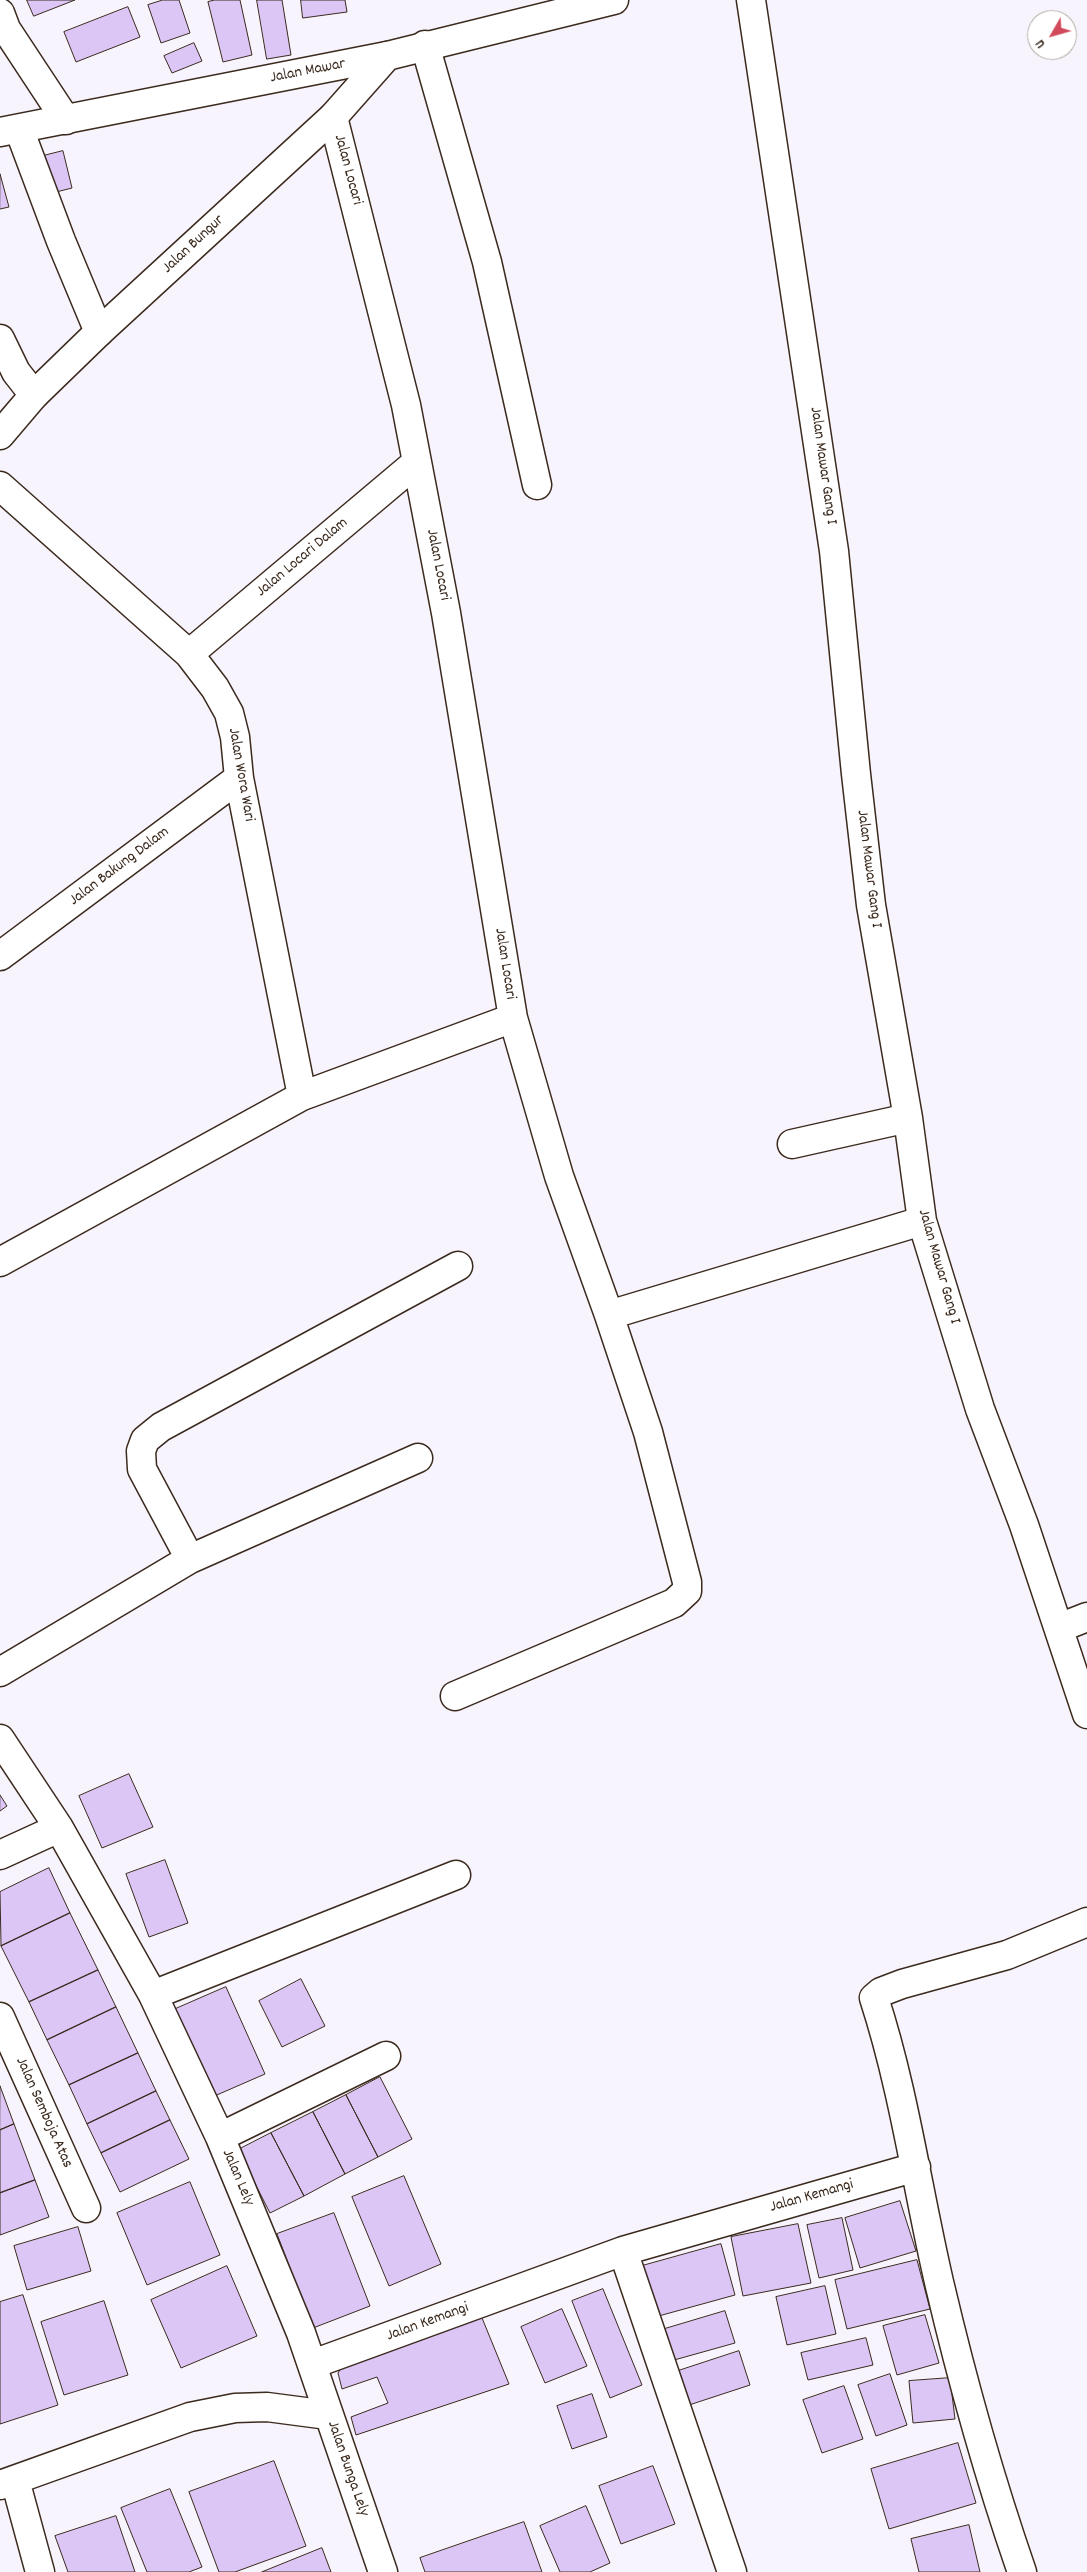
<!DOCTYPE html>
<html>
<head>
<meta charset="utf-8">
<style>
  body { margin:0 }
  #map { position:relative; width:1087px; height:2572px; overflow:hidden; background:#f8f4fd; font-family:Dekko,sans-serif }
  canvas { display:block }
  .north { position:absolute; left:1027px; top:10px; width:50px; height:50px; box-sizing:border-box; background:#fff; border:1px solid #b1aaa5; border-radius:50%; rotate:232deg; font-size:14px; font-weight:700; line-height:20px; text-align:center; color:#3b2a1e }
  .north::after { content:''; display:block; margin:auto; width:18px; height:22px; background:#d1495b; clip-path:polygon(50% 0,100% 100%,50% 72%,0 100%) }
</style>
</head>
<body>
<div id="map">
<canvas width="1087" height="2572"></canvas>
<div class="north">U</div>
</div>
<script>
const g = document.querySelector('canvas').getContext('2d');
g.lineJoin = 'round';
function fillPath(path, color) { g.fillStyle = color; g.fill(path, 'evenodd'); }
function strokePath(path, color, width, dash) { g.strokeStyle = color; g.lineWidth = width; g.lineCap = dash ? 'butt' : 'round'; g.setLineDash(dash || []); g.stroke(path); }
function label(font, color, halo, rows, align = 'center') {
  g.font = font + ' Dekko,sans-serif'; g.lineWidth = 5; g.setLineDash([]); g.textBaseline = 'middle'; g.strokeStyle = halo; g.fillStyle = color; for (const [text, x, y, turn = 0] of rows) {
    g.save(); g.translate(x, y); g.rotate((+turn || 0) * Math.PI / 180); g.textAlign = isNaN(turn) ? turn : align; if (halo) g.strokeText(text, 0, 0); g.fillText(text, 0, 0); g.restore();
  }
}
const building = new Path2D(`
  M 27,0 L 75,0 L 34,16 Z
  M 163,0 L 179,0 L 190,33 L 161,43 L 148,5 Z
  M 215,0 L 240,0 L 252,55 L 223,62 L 208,2 Z
  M 257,0 L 282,0 L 291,55 L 267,59 Z
  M 301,0 L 345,0 L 347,12 L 303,18 Z
  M 128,7 L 140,37 L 76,62 L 64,32 Z
  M 194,43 L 202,61 L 172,73 L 164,56 Z
  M 63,151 L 72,188 L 52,193 L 43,156 Z
  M 0,174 L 9,207 L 0,209 Z
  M 129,1774 L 153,1827 L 102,1848 L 79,1796 Z
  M 0,1795 L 7,1806 L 0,1811 Z
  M 165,1860 L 188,1923 L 149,1937 L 126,1874 Z
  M 49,1868 L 70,1913 L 1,1946 L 0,1892 Z
  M 70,1913 L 98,1970 L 29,2002 L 1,1946 Z
  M 98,1970 L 116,2007 L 47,2040 L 29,2002 Z
  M 301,1979 L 325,2026 L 282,2047 L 259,2001 Z
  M 226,1987 L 265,2074 L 203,2101 L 164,2014 Z
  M 116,2007 L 138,2053 L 69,2085 L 47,2040 Z
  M 138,2053 L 156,2091 L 87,2124 L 69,2085 Z
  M 380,2077 L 412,2139 L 378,2157 L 346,2095 Z
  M 0,2086 L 14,2124 L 0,2130 Z
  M 156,2091 L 170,2120 L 101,2153 L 87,2124 Z
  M 346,2095 L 378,2157 L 345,2174 L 313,2112 Z
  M 313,2112 L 345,2174 L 304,2196 L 271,2133 Z
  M 170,2120 L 189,2159 L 120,2192 L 101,2153 Z
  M 14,2124 L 35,2180 L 0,2193 L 0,2130 Z
  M 271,2133 L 304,2196 L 270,2213 L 238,2150 Z
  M 404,2176 L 441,2264 L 389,2286 L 352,2197 Z
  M 35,2180 L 49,2217 L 0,2235 L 0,2193 Z
  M 190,2182 L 220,2255 L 147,2285 L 117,2213 Z
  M 900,2201 L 916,2251 L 860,2268 L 845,2218 Z
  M 334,2213 L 370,2306 L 313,2328 L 277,2234 Z
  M 842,2218 L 853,2270 L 819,2278 L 807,2225 Z
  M 798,2224 L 811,2283 L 743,2296 L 731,2237 Z
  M 78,2227 L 91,2271 L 27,2290 L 14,2246 Z
  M 721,2244 L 735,2295 L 655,2317 L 642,2266 Z
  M 917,2260 L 930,2309 L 847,2329 L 835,2280 Z
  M 227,2266 L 257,2336 L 181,2368 L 151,2300 Z
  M 825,2286 L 836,2334 L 787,2345 L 776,2297 Z
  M 603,2289 L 642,2385 L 610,2398 L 572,2301 Z
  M 23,2295 L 58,2405 L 0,2424 L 0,2302 Z
  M 104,2301 L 128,2375 L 64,2395 L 41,2322 Z
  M 562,2309 L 587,2366 L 545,2383 L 521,2327 Z
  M 725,2311 L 735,2343 L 667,2362 L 658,2331 Z
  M 480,2313 L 509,2384 L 356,2435 L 351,2417 L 388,2403 L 377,2377 L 342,2389 L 338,2373 L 346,2360 Z
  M 925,2315 L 939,2363 L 897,2375 L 883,2326 Z
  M 866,2338 L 873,2365 L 808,2380 L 801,2353 Z
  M 739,2351 L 750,2385 L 686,2406 L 675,2372 Z
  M 890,2374 L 907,2425 L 876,2436 L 858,2385 Z
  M 950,2378 L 955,2419 L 913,2423 L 909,2381 Z
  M 844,2386 L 863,2439 L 822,2453 L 803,2400 Z
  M 592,2394 L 607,2437 L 572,2449 L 557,2406 Z
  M 958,2443 L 976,2503 L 889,2529 L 871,2469 Z
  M 274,2461 L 306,2546 L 235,2572 L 219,2572 L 189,2492 Z
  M 653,2466 L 675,2524 L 621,2544 L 599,2486 Z
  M 170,2489 L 202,2567 L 189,2572 L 147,2572 L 121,2508 Z
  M 586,2506 L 610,2563 L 590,2572 L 560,2572 L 540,2526 Z
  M 116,2516 L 135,2572 L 68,2572 L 55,2536 Z
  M 524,2522 L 542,2572 L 425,2572 L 420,2558 Z
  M 969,2525 L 980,2572 L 919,2572 L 911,2539 Z
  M 322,2548 L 331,2572 L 262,2572 Z`);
const minor = new Path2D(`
  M 751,0 L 834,551 L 856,774 L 871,905 L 908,1118 L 922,1221 L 980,1409 L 1024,1525 L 1087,1714
  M 0,13 L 6,29 L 66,120
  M 425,45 L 487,262 L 537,485
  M 333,117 L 406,405 L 446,613 L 513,1018 L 559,1176 L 609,1315 L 648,1432 L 687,1582 L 687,1591 L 674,1603 L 455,1696
  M 19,129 L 61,241 L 99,332
  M 0,339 L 16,372 L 34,395
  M 0,486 L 189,654 L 215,688 L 229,713 L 235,737 L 239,778 L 302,1096
  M 189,654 L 417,462
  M 0,956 L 239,778
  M 792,1144 L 908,1118
  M 0,1262 L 302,1096 L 513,1018
  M 609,1315 L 922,1221
  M 190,1559 L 142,1469 L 141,1451 L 145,1440 L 161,1427 L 458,1266
  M 1059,1628 L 1087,1617
  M 0,1672 L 190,1559 L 418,1458
  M 0,1739 L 59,1828 L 153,1995 L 220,2137 L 301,2333 L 383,2572
  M 0,1855 L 59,1828
  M 153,1995 L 456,1875
  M 0,2017 L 86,2208
  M 220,2137 L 386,2056
  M 623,2251 L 732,2572
  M 313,2364 L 623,2251 L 916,2167
  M 15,2480 L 40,2572
  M 0,2485 L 190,2417 L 235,2408 L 267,2407 L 328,2415
  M 1022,2572 C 989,2477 962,2380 939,2282 C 917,2187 904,2090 874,1998 L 881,1992 L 902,1984 L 1007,1955 L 1087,1922`);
const tertiary = new Path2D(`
  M 0,132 L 387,56`);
const secondary = new Path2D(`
  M 0,435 L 34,395 L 99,332 L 333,117 L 387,56 L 614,0`);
const streetNames = [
  ["Jalan Mawar",308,72,-11],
  ["Jalan Locari",347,170,75],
  ["Jalan Bungur",194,245,-43],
  ["Jalan Mawar Gang I",822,466,82],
  ["Jalan Locari Dalam",303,558,-40],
  ["Jalan Locari",437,565,79],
  ["Jalan Wora Wari",240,775,80],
  ["Jalan Bakung Dalam",120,867,-37],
  ["Jalan Mawar Gang I",868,869,83],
  ["Jalan Locari",504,964,81],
  ["Jalan Mawar Gang I",938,1267,74],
  ["Jalan Semboja Atas",43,2113,66],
  ["Jalan Lely",237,2178,67],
  ["Jalan Kemangi",812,2197,-16],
  ["Jalan Kemangi",428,2323,-20],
  ["Jalan Bunga Lely",347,2469,71]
];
fillPath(building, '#dbc6f6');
strokePath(building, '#3b2a1e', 1);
strokePath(minor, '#3b2a1e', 31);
strokePath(tertiary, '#3b2a1e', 31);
strokePath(secondary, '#3b2a1e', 31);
strokePath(minor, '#fff', 28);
strokePath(tertiary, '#fff', 28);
strokePath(secondary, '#fff', 28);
label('16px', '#3b2a1e', '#fff', streetNames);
</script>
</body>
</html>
